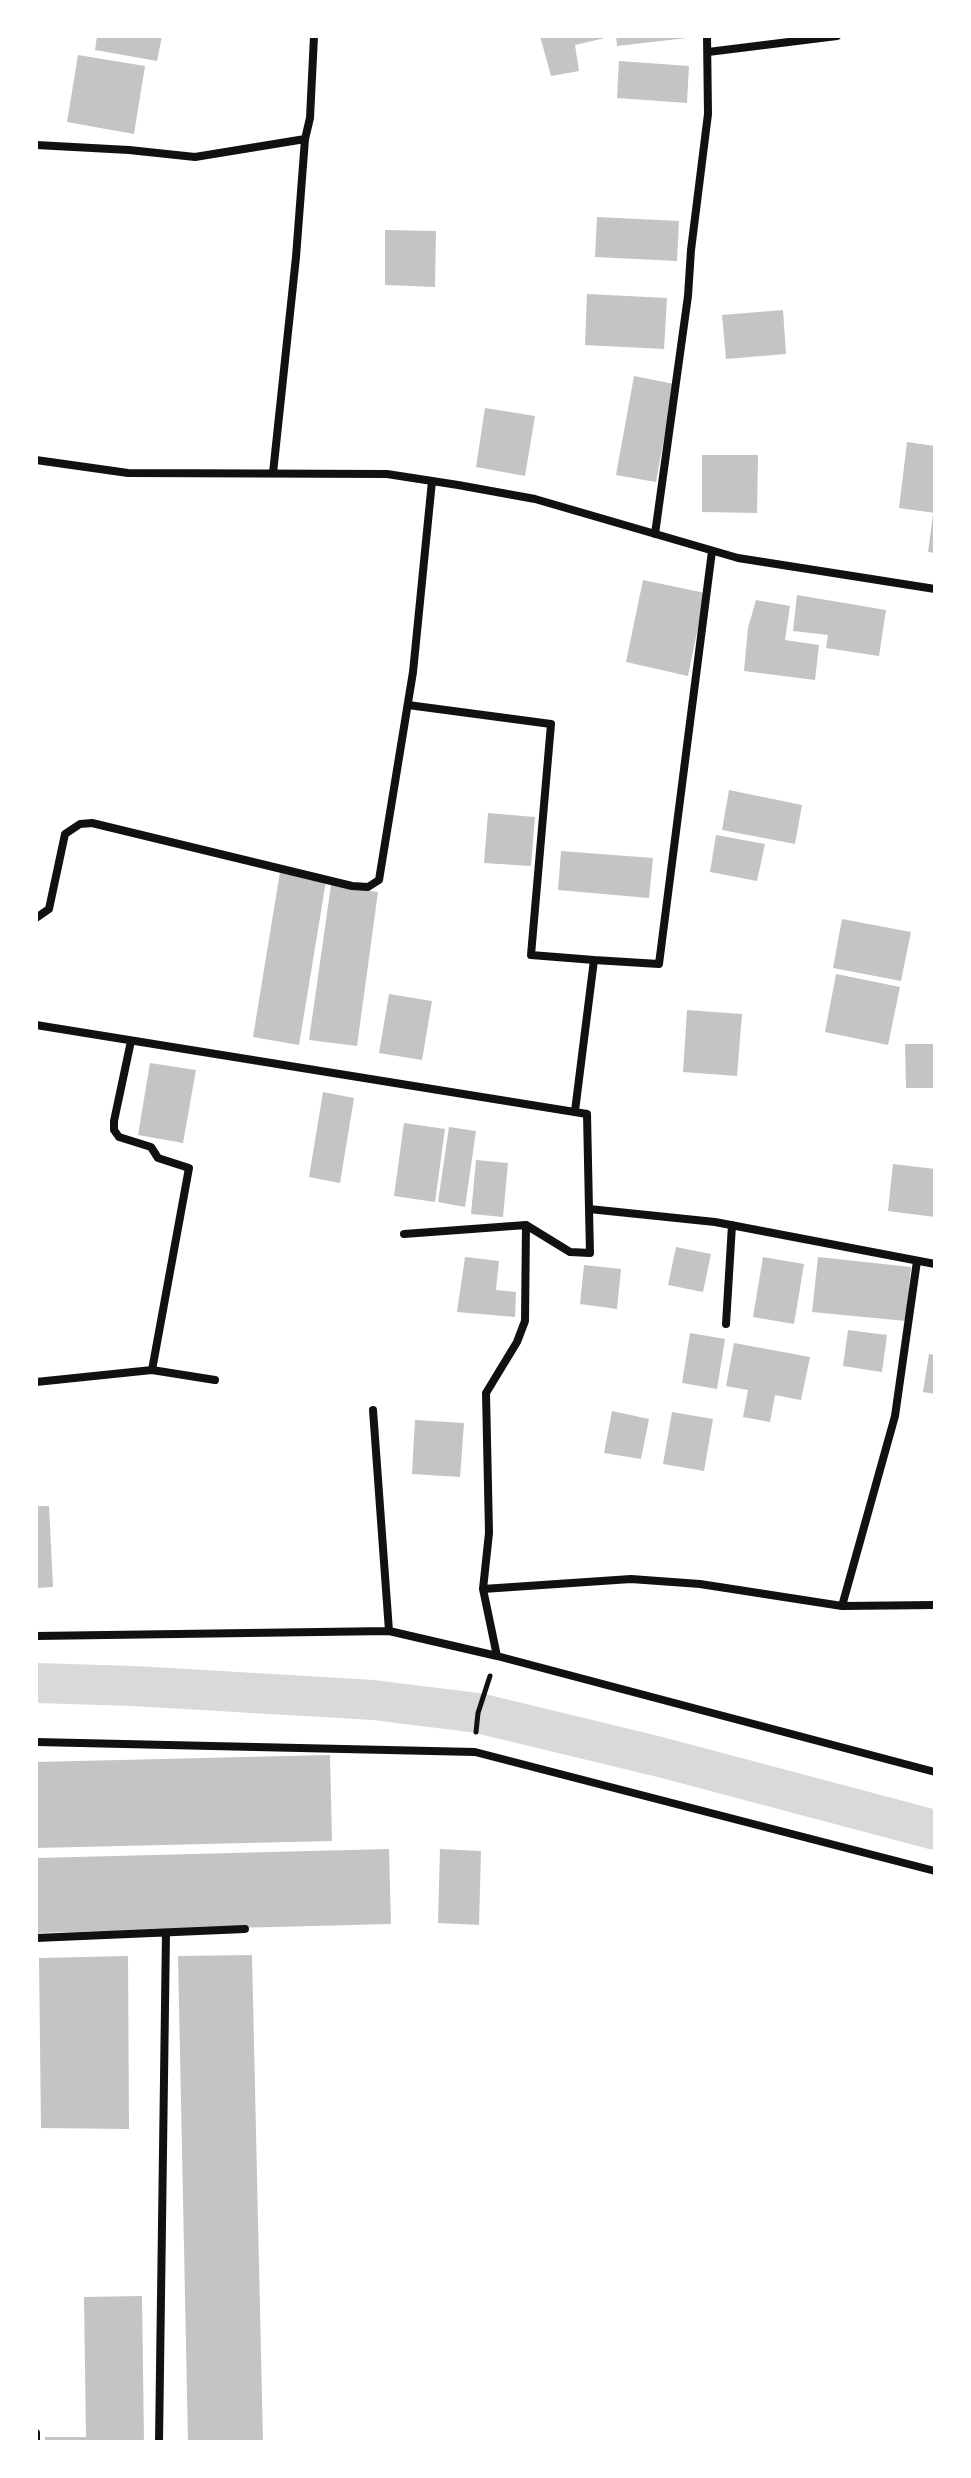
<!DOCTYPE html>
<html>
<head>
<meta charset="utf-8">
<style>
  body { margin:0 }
  #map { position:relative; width:971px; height:2478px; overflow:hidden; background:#fff; font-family:"Fira Sans",sans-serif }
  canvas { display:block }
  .frame { position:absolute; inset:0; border:38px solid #fff; pointer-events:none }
</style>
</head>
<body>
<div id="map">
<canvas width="971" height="2478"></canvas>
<div class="frame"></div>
</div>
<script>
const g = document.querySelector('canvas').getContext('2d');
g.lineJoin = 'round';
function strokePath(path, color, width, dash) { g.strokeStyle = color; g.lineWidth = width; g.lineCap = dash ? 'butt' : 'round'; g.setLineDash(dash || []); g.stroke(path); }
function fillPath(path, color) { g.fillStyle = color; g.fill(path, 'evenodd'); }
const canal = new Path2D(`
  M 36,1683 L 134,1686 L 373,1700 L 478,1713 L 660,1757 L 935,1830`);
const building = new Path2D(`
  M 97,36 L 162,36 L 157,61 L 95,50 Z
  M 540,36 L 604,36 L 605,38 L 575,45 L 579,71 L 551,76 Z
  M 616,36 L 687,36 L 687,38 L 617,46 Z
  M 78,55 L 145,66 L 134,134 L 67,122 Z
  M 619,61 L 689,66 L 687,103 L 617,98 Z
  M 597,217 L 679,221 L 677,261 L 595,257 Z
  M 385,230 L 436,231 L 435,287 L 385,285 Z
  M 587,294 L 667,298 L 664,349 L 585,345 Z
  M 783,310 L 786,354 L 726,359 L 722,315 Z
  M 634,376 L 674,384 L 656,482 L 616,475 Z
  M 485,408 L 535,416 L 525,476 L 476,467 Z
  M 907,442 L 935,446 L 935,513 L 899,508 Z
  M 702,455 L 758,455 L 757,513 L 702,512 Z
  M 933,514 L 935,514 L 935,553 L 928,552 Z
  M 643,580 L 705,593 L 688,676 L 626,662 Z
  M 797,595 L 886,610 L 879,656 L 826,648 L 828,635 L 793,631 Z
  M 756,600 L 790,606 L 785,640 L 819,645 L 815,680 L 744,671 L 748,628 Z
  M 729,790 L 802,805 L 795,844 L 722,830 Z
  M 488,813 L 535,817 L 531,866 L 484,863 Z
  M 716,835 L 765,844 L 757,881 L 710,872 Z
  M 561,851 L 653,858 L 649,898 L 558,890 Z
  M 280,872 L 326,881 L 299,1045 L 253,1037 Z
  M 331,885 L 378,892 L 357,1046 L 309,1040 Z
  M 842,919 L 911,932 L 901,981 L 833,968 Z
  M 836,974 L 900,987 L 888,1045 L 825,1032 Z
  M 389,994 L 432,1001 L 422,1060 L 379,1053 Z
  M 687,1010 L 742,1014 L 737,1076 L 683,1072 Z
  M 905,1044 L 935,1044 L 935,1088 L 906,1088 Z
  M 150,1063 L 196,1070 L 183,1143 L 138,1135 Z
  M 323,1092 L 354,1098 L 340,1183 L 309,1177 Z
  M 404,1123 L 445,1129 L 435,1202 L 394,1196 Z
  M 449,1127 L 476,1131 L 465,1207 L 438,1202 Z
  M 476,1160 L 508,1163 L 503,1217 L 471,1214 Z
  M 893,1164 L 935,1169 L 935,1217 L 888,1211 Z
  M 676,1247 L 711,1254 L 703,1292 L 668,1285 Z
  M 465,1257 L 499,1261 L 496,1290 L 516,1292 L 515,1317 L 457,1312 Z
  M 763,1257 L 804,1264 L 794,1324 L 753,1317 Z
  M 818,1257 L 911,1267 L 906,1321 L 812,1312 Z
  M 584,1265 L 621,1269 L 617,1309 L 580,1304 Z
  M 848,1330 L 887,1335 L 882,1372 L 843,1366 Z
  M 690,1333 L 725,1339 L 717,1389 L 682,1383 Z
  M 734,1343 L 810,1357 L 801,1400 L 775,1395 L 770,1422 L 743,1417 L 748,1390 L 726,1386 Z
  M 929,1354 L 935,1355 L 935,1394 L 923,1392 Z
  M 612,1411 L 649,1419 L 641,1459 L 604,1453 Z
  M 672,1412 L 713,1419 L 704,1471 L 663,1464 Z
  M 415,1420 L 464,1423 L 460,1477 L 412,1474 Z
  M 36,1506 L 49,1506 L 53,1587 L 36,1588 Z
  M 330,1755 L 332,1841 L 36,1848 L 36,1762 Z
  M 389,1849 L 391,1924 L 36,1933 L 36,1858 Z
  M 440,1849 L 481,1851 L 479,1925 L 438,1923 Z
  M 252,1955 L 263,2442 L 188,2442 L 178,1956 Z
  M 128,1956 L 129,2129 L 41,2128 L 39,1958 Z
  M 142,2296 L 144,2442 L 45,2442 L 45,2437 L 86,2437 L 84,2297 Z`);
const path = new Path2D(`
  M 476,1732 L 478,1713 L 490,1676`);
const minor = new Path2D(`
  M 708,52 L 837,36
  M 36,145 L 129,150 L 195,157 L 305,139
  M 36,460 L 128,473 L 387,474 L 458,485 L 535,499 L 738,558 L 935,589
  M 273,473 L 296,257 L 305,139 L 310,118 L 314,36
  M 655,534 L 688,296 L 691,250 L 708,114 L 707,36
  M 408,705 L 551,724 L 531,955 L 594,960
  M 36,918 L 49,909 L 65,834 L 80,824 L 92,823 L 352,886 L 368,887 L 379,880 L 413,672 L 432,481
  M 36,1025 L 587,1114 L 589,1209 L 715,1222 L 935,1264
  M 131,1041 L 114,1121 L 114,1130 L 119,1137 L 151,1147 L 158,1158 L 189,1168 L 152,1370
  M 575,1111 L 594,960 L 659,964 L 712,551
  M 404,1234 L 526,1225 L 570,1252 L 590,1253 L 589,1209
  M 726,1324 L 732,1225
  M 36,1382 L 152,1370 L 215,1380
  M 373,1410 L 389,1631
  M 483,1589 L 631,1579 L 700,1584 L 842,1606 L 935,1605
  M 842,1606 L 895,1416 L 917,1261
  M 36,1636 L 389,1631 L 497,1656 L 935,1772
  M 497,1656 L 483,1589 L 489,1533 L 486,1393 L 517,1342 L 525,1321 L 526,1225
  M 36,1742 L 475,1752 L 935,1871
  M 36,1938 L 245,1929
  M 36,2433 L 36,2442
  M 159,2442 L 166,1933`);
strokePath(canal, '#d9d9d9', 40);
fillPath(building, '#c4c4c4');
strokePath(path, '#111', 5);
strokePath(minor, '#111', 8);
</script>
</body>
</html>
